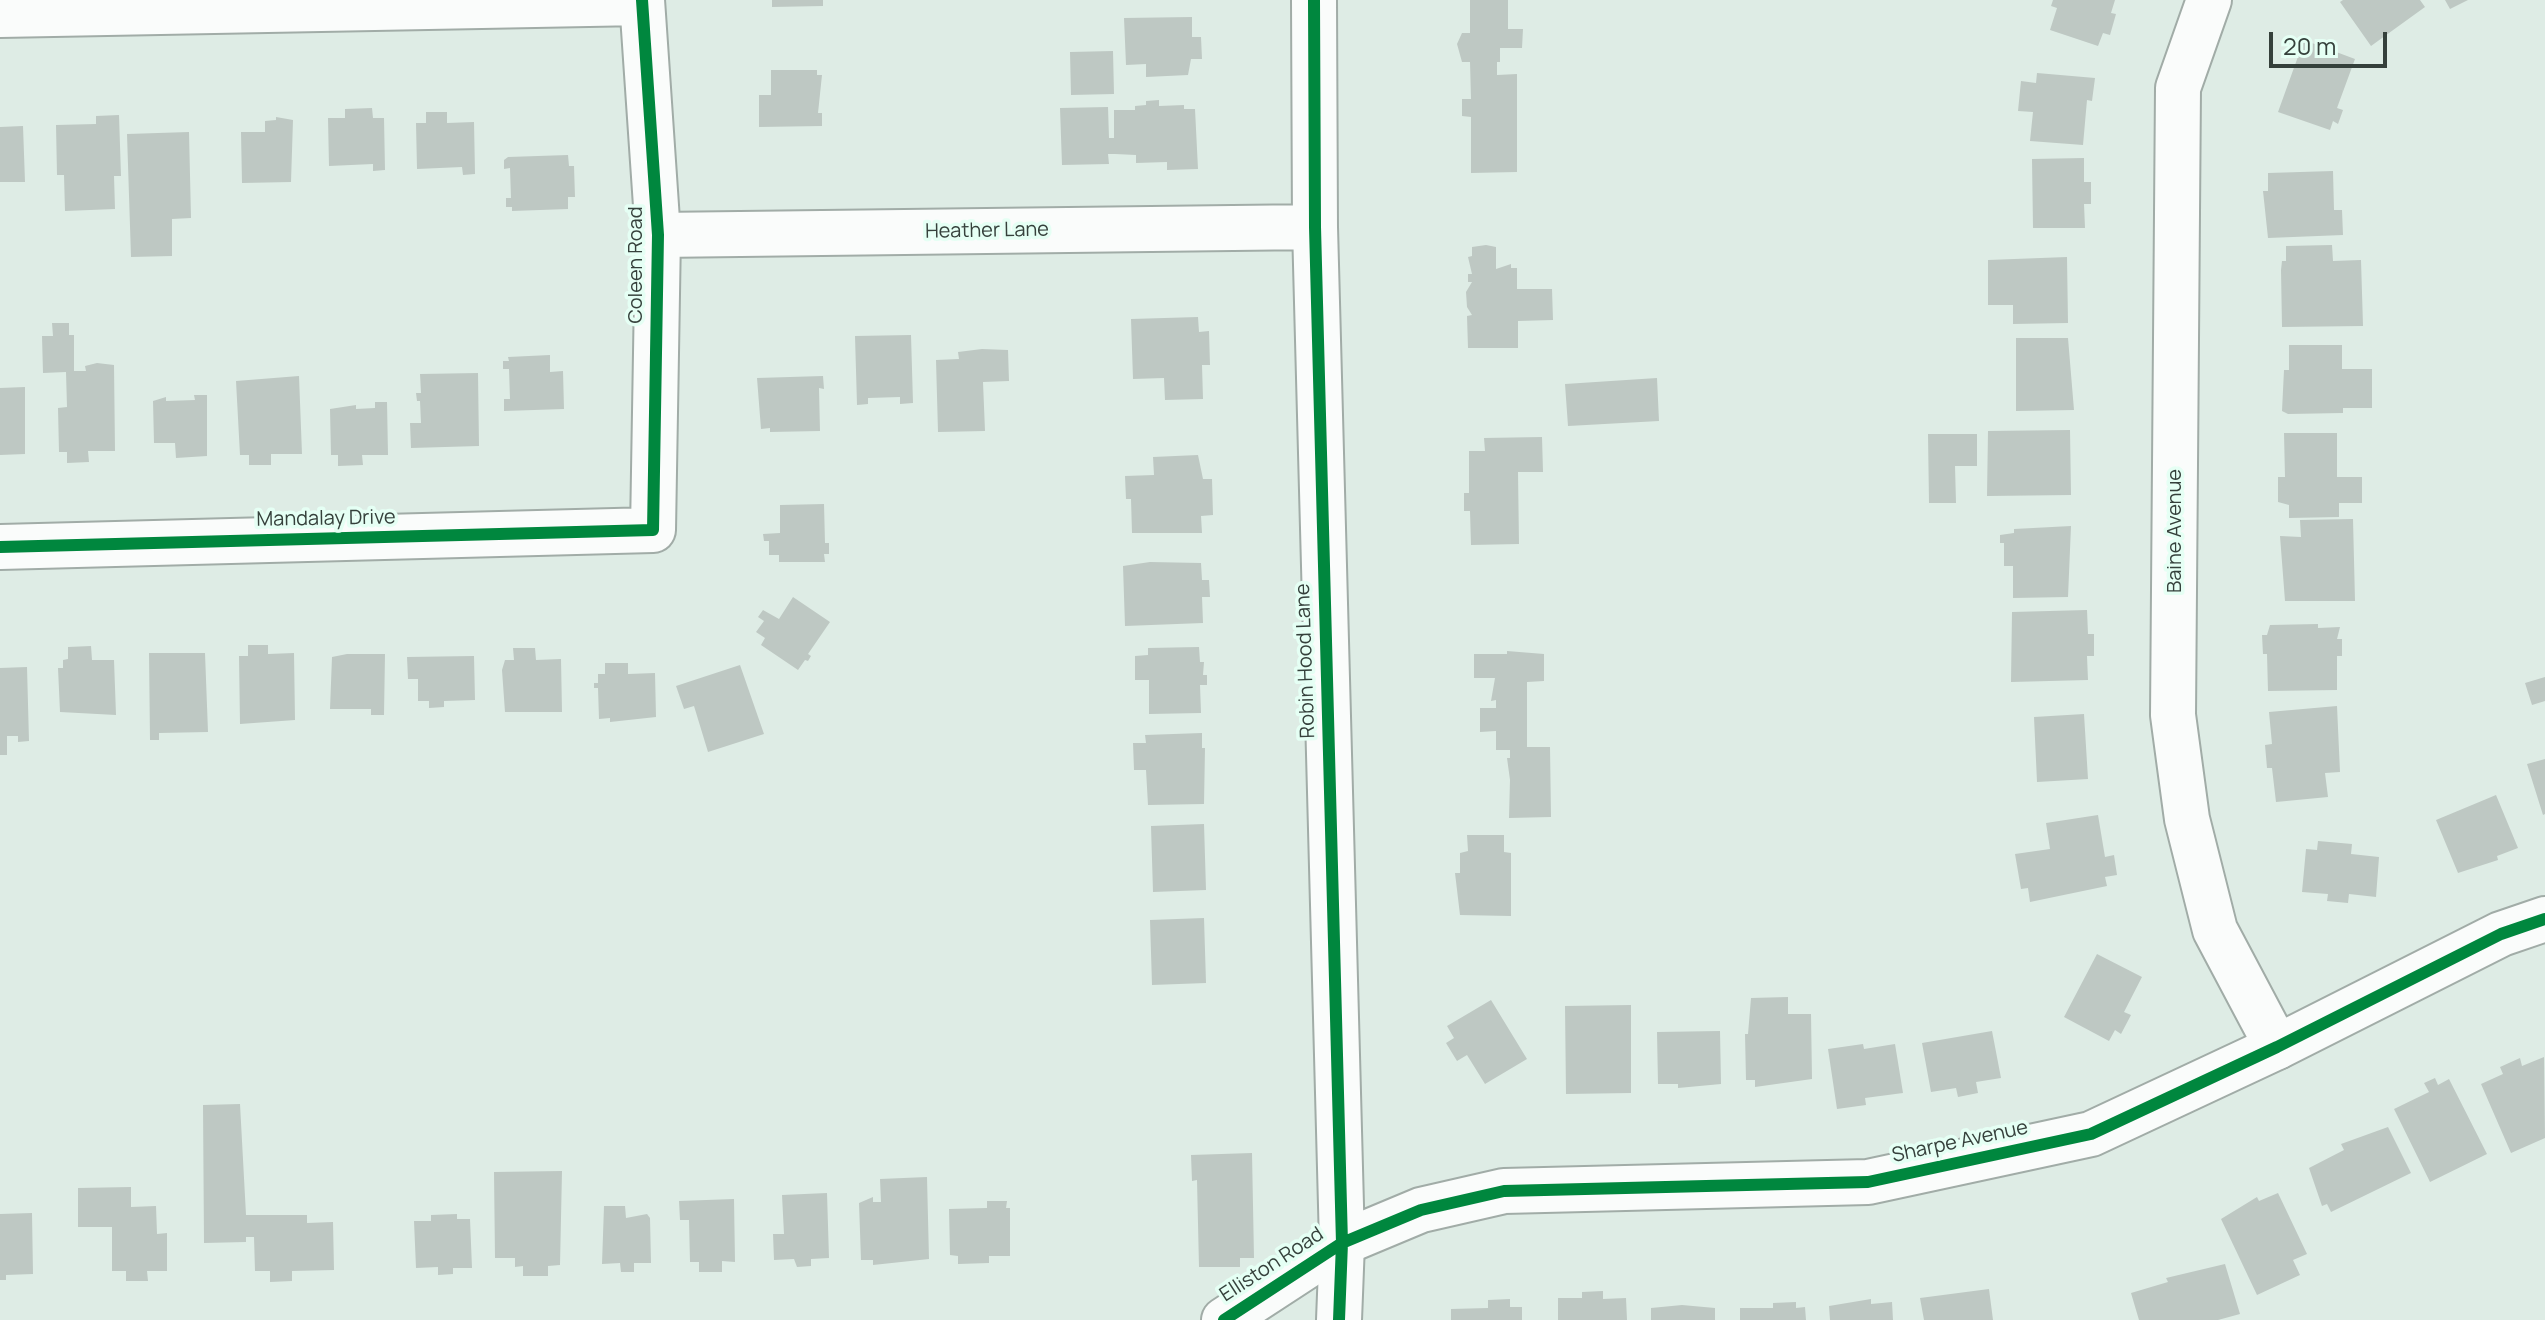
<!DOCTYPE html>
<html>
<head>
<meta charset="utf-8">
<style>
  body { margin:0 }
  #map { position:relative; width:2545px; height:1320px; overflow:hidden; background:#deece5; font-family:Manrope,sans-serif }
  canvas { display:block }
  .scale { position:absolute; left:2269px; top:32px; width:118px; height:36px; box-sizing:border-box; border:4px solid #35403b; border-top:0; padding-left:10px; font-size:24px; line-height:28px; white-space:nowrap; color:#35403b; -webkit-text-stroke:6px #e5fff4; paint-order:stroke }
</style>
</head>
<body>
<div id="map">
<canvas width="2545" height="1320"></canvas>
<div class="scale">20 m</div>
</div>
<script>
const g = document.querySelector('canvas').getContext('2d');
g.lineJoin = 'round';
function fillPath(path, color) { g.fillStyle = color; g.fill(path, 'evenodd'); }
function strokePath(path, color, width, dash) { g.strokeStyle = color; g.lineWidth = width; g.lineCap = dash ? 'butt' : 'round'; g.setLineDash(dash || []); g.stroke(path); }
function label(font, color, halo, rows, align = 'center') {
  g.font = font + ' Manrope,sans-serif'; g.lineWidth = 7; g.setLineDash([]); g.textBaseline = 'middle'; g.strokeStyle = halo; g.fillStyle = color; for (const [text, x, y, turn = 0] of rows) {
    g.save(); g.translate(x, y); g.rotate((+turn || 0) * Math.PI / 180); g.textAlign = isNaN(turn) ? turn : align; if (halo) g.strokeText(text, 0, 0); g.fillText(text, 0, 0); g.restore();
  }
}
const building = new Path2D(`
  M 772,0 L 823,0 L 823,6 L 772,7 Z
  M 1470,0 L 1508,0 L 1508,29 L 1523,29 L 1522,48 L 1500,48 L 1500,62 L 1497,62 L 1497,75 L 1517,74 L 1517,172 L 1471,173 L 1471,117 L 1462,116 L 1462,99 L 1471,99 L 1470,62 L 1462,62 L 1457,44 L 1462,33 L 1470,33 Z
  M 2053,0 L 2115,0 L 2111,13 L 2116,14 L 2110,35 L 2103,33 L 2098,46 L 2050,30 L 2057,8 L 2051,6 Z
  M 2343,0 L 2420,0 L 2425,7 L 2371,46 L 2340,2 Z
  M 2445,0 L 2468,0 L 2450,9 Z
  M 1192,17 L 1192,37 L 1201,37 L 1202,59 L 1191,59 L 1188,75 L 1146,77 L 1146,64 L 1126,65 L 1124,18 Z
  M 2304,40 L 2355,59 L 2337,108 L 2343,110 L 2338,124 L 2333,121 L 2330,130 L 2278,112 Z
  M 1113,51 L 1114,94 L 1071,95 L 1070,52 Z
  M 771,70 L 817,70 L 817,75 L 822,75 L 818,113 L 822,113 L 822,126 L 759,127 L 759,95 L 771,95 Z
  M 2037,73 L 2095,78 L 2092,101 L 2087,100 L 2083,145 L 2030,141 L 2033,112 L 2018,111 L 2021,81 L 2036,83 Z
  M 1159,100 L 1159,106 L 1184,105 L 1184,109 L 1195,109 L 1198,169 L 1167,170 L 1167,162 L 1136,163 L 1136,155 L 1115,154 L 1108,154 L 1109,164 L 1062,165 L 1060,108 L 1108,107 L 1109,138 L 1114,138 L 1114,110 L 1135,110 L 1135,106 L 1146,105 L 1146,101 Z
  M 372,108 L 373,118 L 384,118 L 385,170 L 373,171 L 373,164 L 329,166 L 328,118 L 345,118 L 345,109 Z
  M 426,112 L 447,112 L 447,123 L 474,122 L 475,174 L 463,175 L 462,167 L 417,169 L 416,123 L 426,123 Z
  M 119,115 L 121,176 L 114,176 L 115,209 L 65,211 L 64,175 L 57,175 L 56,125 L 96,124 L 96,116 Z
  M 276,117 L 293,120 L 291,182 L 242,183 L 241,132 L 265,132 L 265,121 L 276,120 Z
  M 23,126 L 25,182 L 0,182 L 0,127 Z
  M 189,132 L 191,218 L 172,219 L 172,256 L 131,257 L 127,134 Z
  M 568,155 L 569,166 L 574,166 L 575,197 L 568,197 L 568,209 L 512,211 L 512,207 L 506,207 L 506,198 L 511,198 L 510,168 L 504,169 L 504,160 L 508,157 Z
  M 2084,158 L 2084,182 L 2091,182 L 2091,204 L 2084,204 L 2085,228 L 2033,228 L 2032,159 Z
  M 2333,171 L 2334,210 L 2342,210 L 2343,235 L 2268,238 L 2263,191 L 2268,191 L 2268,173 Z
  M 1486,245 L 1496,247 L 1496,269 L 1511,264 L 1511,268 L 1517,268 L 1517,289 L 1552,289 L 1553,320 L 1518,321 L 1518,348 L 1468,348 L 1467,316 L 1472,315 L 1467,307 L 1466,292 L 1472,282 L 1468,282 L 1468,274 L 1472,274 L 1468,257 L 1472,256 L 1472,247 Z
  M 2332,245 L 2333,261 L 2361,260 L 2363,326 L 2282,327 L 2281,270 L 2282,261 L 2286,261 L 2286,246 Z
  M 2067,257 L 2068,323 L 2013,324 L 2013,305 L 1988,305 L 1988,260 Z
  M 1198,317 L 1199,332 L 1209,331 L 1210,365 L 1202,365 L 1203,399 L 1165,400 L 1164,378 L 1133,379 L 1131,319 Z
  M 52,323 L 69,323 L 69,335 L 74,335 L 74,371 L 86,371 L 85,366 L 97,363 L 114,365 L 115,451 L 88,451 L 89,462 L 67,463 L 67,452 L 59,452 L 58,408 L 67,407 L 66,372 L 43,373 L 42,336 L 53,336 Z
  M 911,335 L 913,403 L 900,404 L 900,397 L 868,398 L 868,404 L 857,405 L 855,336 Z
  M 2016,338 L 2068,338 L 2074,410 L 2016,411 Z
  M 2289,345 L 2342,345 L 2342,369 L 2372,369 L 2372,408 L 2343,408 L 2343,413 L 2288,414 L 2282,411 L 2284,370 L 2289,370 Z
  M 982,349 L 1008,350 L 1009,381 L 983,382 L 985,431 L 938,432 L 936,360 L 959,359 L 958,352 Z
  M 550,355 L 550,372 L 563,371 L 564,409 L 504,411 L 504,399 L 510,399 L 509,369 L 503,369 L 503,361 L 509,361 L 508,357 Z
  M 478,373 L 479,446 L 411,448 L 410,423 L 421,423 L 420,401 L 417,401 L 416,393 L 421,393 L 420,374 Z
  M 299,376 L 302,454 L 271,454 L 271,465 L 249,465 L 249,455 L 240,455 L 236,381 Z
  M 823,376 L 824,389 L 819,388 L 820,431 L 770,432 L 770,428 L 761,429 L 757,378 Z
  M 1657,378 L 1659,421 L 1568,426 L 1565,384 Z
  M 25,387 L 25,454 L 0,455 L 0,388 Z
  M 194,395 L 207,395 L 207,456 L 176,458 L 175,443 L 154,443 L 153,401 L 166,397 L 166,401 L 195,400 Z
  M 375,402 L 387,402 L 388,455 L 362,455 L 363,465 L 338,466 L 338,455 L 331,455 L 330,409 L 356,405 L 356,409 L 375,408 Z
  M 2070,430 L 2071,495 L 1987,496 L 1988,431 Z
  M 2284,433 L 2337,433 L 2337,477 L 2362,477 L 2362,503 L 2339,503 L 2339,517 L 2289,518 L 2289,505 L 2278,502 L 2278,477 L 2285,477 Z
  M 1928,434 L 1977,434 L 1977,466 L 1955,466 L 1956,503 L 1929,503 Z
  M 1542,437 L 1543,472 L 1518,472 L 1519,544 L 1471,545 L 1470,511 L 1464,511 L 1464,493 L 1469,493 L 1469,451 L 1485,451 L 1484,438 Z
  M 1198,455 L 1203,479 L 1212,479 L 1213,515 L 1201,516 L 1202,533 L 1132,533 L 1131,499 L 1126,499 L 1125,476 L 1154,475 L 1153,457 Z
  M 824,504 L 825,543 L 829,543 L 829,554 L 824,554 L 825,562 L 779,562 L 779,555 L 769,555 L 769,541 L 764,541 L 763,534 L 780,533 L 780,505 Z
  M 2353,519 L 2355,601 L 2285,601 L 2280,536 L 2301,537 L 2300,520 Z
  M 2071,526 L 2068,597 L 2013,598 L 2013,566 L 2004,566 L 2004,543 L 2000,543 L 2000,535 L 2014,533 L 2014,529 Z
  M 1150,562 L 1201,563 L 1202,580 L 1209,580 L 1210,597 L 1202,597 L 1203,623 L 1125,626 L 1123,566 Z
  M 793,597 L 830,622 L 808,654 L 811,656 L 808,661 L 805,660 L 798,670 L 761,645 L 765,638 L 756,632 L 764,621 L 758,617 L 763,610 L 779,619 Z
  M 2087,610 L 2088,634 L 2094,634 L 2094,656 L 2087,656 L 2088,680 L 2011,682 L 2012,612 Z
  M 2318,624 L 2318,628 L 2340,627 L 2337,639 L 2342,639 L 2342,656 L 2337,656 L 2337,690 L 2268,691 L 2267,654 L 2263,654 L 2262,635 L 2267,635 L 2270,625 Z
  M 248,645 L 268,645 L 268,654 L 294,653 L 295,720 L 240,724 L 239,656 L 248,656 Z
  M 91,646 L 92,660 L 114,660 L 116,715 L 60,712 L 58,668 L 63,668 L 63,660 L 68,659 L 68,647 Z
  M 1199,647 L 1200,662 L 1204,662 L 1203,675 L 1207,675 L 1207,685 L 1200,685 L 1201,713 L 1149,714 L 1149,680 L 1135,680 L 1135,656 L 1148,655 L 1148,648 Z
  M 513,648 L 535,648 L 536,660 L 561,659 L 562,712 L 505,712 L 502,670 L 505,660 L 514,660 Z
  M 1507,651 L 1544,654 L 1544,681 L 1527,682 L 1527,747 L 1550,747 L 1551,817 L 1509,818 L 1510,780 L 1507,758 L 1510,758 L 1510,750 L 1496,750 L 1496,731 L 1480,732 L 1480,708 L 1496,708 L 1496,700 L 1491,701 L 1495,678 L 1474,678 L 1474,654 L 1507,654 Z
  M 149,653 L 205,653 L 208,732 L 159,733 L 159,740 L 150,740 Z
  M 347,654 L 385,654 L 384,715 L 371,715 L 371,709 L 330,709 L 332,657 Z
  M 474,656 L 475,700 L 444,701 L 444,707 L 429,708 L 429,701 L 418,701 L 418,679 L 408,679 L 407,657 Z
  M 605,663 L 628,663 L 628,674 L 655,673 L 656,717 L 610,722 L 610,718 L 599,719 L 598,688 L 594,688 L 594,683 L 598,683 L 598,674 L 605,674 Z
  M 740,665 L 764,734 L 708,752 L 694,706 L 684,709 L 676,686 Z
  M 27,667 L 29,741 L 18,742 L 18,736 L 7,736 L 7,755 L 0,755 L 0,668 Z
  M 2545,677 L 2545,701 L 2532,705 L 2525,683 Z
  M 2337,706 L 2340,772 L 2325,773 L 2328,797 L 2276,802 L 2272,768 L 2267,768 L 2265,745 L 2272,744 L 2269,712 Z
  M 2084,714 L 2088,779 L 2037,782 L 2034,717 Z
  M 1202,733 L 1202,748 L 1205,748 L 1204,804 L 1148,805 L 1146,770 L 1134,770 L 1133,743 L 1146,743 L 1145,735 Z
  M 2545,759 L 2545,814 L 2543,815 L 2527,764 Z
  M 2496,795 L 2518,848 L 2497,856 L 2498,860 L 2458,873 L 2436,820 Z
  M 2098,815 L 2105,857 L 2114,855 L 2117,875 L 2105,877 L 2107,886 L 2030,902 L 2028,888 L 2021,889 L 2015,854 L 2050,849 L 2046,823 Z
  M 1204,824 L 1206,890 L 1153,892 L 1151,826 Z
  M 1467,835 L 1504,835 L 1504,852 L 1511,853 L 1511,916 L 1460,915 L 1455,873 L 1460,873 L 1460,853 L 1468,851 Z
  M 2318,841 L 2352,844 L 2351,854 L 2379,857 L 2376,897 L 2349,894 L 2348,903 L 2327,901 L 2328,894 L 2302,892 L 2306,849 L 2317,850 Z
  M 1204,918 L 1206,983 L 1152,985 L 1150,920 Z
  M 2097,954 L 2142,977 L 2124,1012 L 2131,1015 L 2121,1034 L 2115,1030 L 2109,1041 L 2064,1017 Z
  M 1788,997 L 1788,1014 L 1811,1014 L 1812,1079 L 1755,1087 L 1755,1080 L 1746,1080 L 1745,1034 L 1748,1034 L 1751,998 Z
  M 1491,1000 L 1527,1059 L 1485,1084 L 1467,1055 L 1457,1061 L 1446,1043 L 1454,1038 L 1447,1026 Z
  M 1631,1005 L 1631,1093 L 1566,1094 L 1565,1006 Z
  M 1720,1031 L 1721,1084 L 1678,1088 L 1678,1084 L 1658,1084 L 1657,1032 Z
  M 1992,1031 L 2001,1078 L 1976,1082 L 1978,1093 L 1958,1097 L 1956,1088 L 1931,1092 L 1922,1043 Z
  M 1863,1044 L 1864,1049 L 1895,1044 L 1903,1093 L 1865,1098 L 1866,1105 L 1837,1109 L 1828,1049 Z
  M 2544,1057 L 2545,1138 L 2511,1153 L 2481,1084 L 2503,1074 L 2500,1067 L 2520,1058 L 2522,1066 Z
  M 2435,1078 L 2438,1085 L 2449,1079 L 2487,1154 L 2430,1182 L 2394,1109 L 2429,1092 L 2424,1083 Z
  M 240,1104 L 246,1215 L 307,1215 L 307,1223 L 333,1222 L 334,1270 L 292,1271 L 292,1281 L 270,1282 L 270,1271 L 255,1271 L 254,1237 L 246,1237 L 246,1242 L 204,1243 L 203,1105 Z
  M 2388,1127 L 2411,1173 L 2331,1212 L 2327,1204 L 2322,1206 L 2309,1168 L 2344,1150 L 2341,1144 Z
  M 1252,1153 L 1254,1258 L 1240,1258 L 1240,1267 L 1199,1267 L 1197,1180 L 1192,1181 L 1191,1155 Z
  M 562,1171 L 560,1265 L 548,1266 L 548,1276 L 523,1276 L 523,1266 L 515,1267 L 515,1258 L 495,1258 L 494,1172 Z
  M 927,1177 L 929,1259 L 873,1265 L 873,1260 L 861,1260 L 859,1203 L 873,1197 L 873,1202 L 881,1202 L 880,1179 Z
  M 131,1187 L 131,1207 L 156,1206 L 157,1234 L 167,1233 L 167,1271 L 147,1271 L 148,1281 L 126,1281 L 126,1271 L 112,1271 L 112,1227 L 78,1227 L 78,1188 Z
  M 827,1193 L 829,1258 L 811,1259 L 811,1266 L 797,1267 L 794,1259 L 774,1260 L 773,1234 L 784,1234 L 782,1195 Z
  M 2278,1193 L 2307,1254 L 2293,1260 L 2300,1275 L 2257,1295 L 2221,1219 L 2257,1197 L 2259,1201 Z
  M 734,1199 L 735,1262 L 722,1261 L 722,1272 L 699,1272 L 699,1262 L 690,1262 L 689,1220 L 680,1220 L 679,1201 Z
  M 987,1201 L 1007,1201 L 1006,1208 L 1010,1208 L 1010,1256 L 989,1256 L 989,1263 L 958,1264 L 958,1256 L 950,1255 L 949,1209 L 987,1208 Z
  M 604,1206 L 625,1206 L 626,1218 L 647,1214 L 650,1218 L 651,1263 L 634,1263 L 634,1272 L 621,1272 L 620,1263 L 602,1264 Z
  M 32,1213 L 33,1274 L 6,1275 L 6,1280 L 0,1280 L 0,1214 Z
  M 457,1214 L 457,1219 L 470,1219 L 472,1268 L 453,1268 L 453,1274 L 438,1275 L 438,1267 L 416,1268 L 414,1221 L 431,1221 L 431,1215 Z
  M 2225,1264 L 2240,1314 L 2218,1320 L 2139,1320 L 2131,1293 L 2168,1282 L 2166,1278 Z
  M 1989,1289 L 1993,1320 L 1924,1320 L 1920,1298 Z
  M 1603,1291 L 1603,1299 L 1626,1298 L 1627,1320 L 1558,1320 L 1558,1298 L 1582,1298 L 1582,1292 Z
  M 1510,1299 L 1510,1307 L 1522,1307 L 1522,1320 L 1451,1320 L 1451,1309 L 1488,1308 L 1488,1300 Z
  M 1871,1299 L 1871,1304 L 1892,1302 L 1893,1320 L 1830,1320 L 1829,1306 Z
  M 1796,1302 L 1796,1308 L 1805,1307 L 1806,1320 L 1740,1320 L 1740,1308 L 1773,1308 L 1773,1303 Z
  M 1682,1305 L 1715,1308 L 1715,1320 L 1651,1320 L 1651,1308 Z`);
const minor = new Path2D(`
  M 1314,0 L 1315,227 L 1342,1243 L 1339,1320
  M 2209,0 L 2178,88 L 2173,715 L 2187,819 L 2215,930 L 2277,1047
  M 0,15 L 642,3
  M 658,235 L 1315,227
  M 0,547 L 653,530 L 658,235 L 642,0`);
const tertiary = new Path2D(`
  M 1224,1320 L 1342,1243 L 1421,1210 L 1504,1191 L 1868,1182 L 2091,1134 L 2277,1047 L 2501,934 L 2545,919`);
const cycleway = new Path2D(`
  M 1314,0 L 1315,227 L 1342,1243 L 1339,1320
  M 0,547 L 653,530 L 658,235 L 642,0
  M 1224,1320 L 1342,1243 L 1421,1210 L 1504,1191 L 1868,1182 L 2091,1134 L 2277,1047 L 2501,934 L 2545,919`);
const streetNames = [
  ["Heather Lane",987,231,-1],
  ["Coleen Road",636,265,-90],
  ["Mandalay Drive",326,519,-1],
  ["Baine Avenue",2175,531,-90],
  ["Robin Hood Lane",1306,661,-92],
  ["Sharpe Avenue",1960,1142,-12],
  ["Elliston Road",1272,1265,-33]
];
fillPath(building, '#bec8c3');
strokePath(minor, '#a1aca7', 48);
strokePath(tertiary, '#a1aca7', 48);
strokePath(minor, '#fafcfb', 44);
strokePath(tertiary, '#fafcfb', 44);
strokePath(cycleway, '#00873e', 12);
label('20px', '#35403b', '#e5fff4', streetNames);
</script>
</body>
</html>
